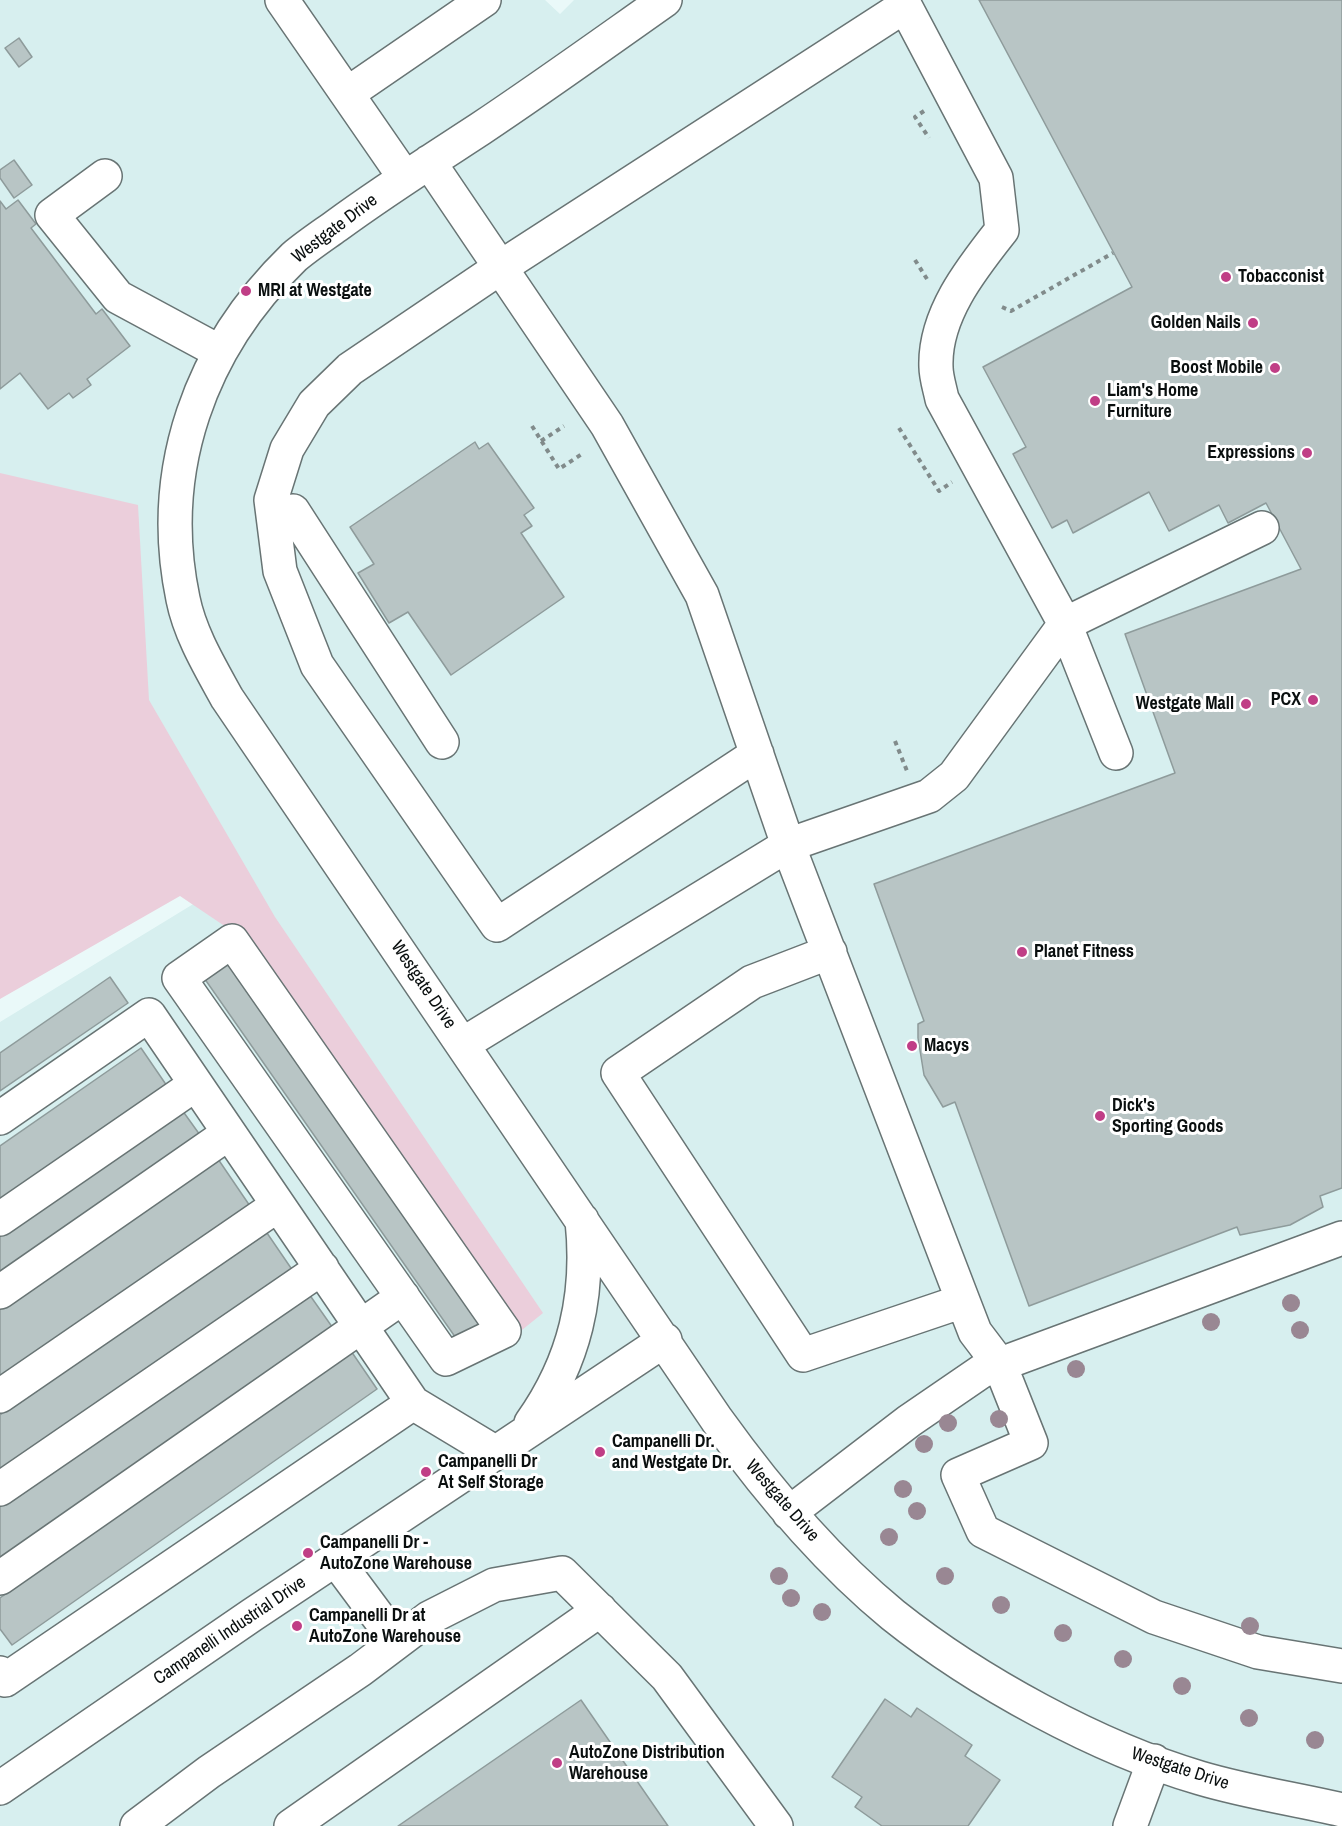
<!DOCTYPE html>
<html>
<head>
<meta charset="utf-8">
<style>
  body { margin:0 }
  canvas { display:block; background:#eaf9f9 }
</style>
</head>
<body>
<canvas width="1342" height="1826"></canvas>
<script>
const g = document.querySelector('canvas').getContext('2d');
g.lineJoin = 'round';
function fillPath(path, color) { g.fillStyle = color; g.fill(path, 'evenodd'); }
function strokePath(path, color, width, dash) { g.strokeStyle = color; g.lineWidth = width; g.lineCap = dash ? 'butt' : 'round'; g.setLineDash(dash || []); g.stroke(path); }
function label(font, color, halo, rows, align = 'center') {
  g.font = font + ' "Archivo Narrow",sans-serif'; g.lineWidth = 6; g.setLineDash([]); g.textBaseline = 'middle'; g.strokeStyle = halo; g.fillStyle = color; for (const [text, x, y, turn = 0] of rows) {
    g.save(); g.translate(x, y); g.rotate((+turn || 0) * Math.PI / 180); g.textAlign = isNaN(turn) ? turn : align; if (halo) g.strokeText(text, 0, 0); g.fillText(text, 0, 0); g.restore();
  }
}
const built = new Path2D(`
  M 0,0 L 545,0 L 560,14 L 574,0 L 1342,0 L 1342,1826 L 0,1826 L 0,1022 L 231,881 L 0,518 Z`);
const green = new Path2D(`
  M 0,473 L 138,505 L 149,700 L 275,917 L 543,1313 L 512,1338 L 235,933 L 180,896 L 0,999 Z`);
const building = new Path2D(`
  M 979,0 L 1342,0 L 1342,1188 L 1320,1196 L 1323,1207 L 1290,1225 L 1240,1235 L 1237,1227 L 1029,1306 L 955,1102 L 943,1107 L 924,1075 L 918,1038 L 918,1024 L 924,1021 L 874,884 L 1175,773 L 1125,634 L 1301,569 L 1266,503 L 1228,523 L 1219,505 L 1169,531 L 1149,492 L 1073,533 L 1067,520 L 1052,528 L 1013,454 L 1026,447 L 983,367 L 1132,287 Z
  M 19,38 L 32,57 L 19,67 L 5,48 Z
  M 14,160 L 32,185 L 14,198 L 0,178 L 0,170 Z
  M 18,200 L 36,224 L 31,228 L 96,314 L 102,309 L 130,346 L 87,379 L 91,385 L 73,398 L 69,393 L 48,409 L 20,373 L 0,389 L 0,201 L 6,209 Z
  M 475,442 L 479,449 L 488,443 L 534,508 L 524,515 L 532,526 L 521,533 L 564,597 L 451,675 L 408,612 L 389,623 L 358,573 L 374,564 L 350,527 Z
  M 229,957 L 484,1323 L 458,1341 L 202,975 Z
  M 110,977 L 128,1003 L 0,1091 L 0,1053 Z
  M 141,1048 L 167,1086 L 0,1201 L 0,1146 Z
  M 182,1110 L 200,1135 L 0,1274 L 0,1236 Z
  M 218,1159 L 252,1209 L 0,1383 L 0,1309 Z
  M 267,1233 L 293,1271 L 0,1471 L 0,1415 Z
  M 309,1294 L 335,1331 L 0,1562 L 0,1507 Z
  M 351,1351 L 377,1389 L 12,1645 L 0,1629 L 0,1598 Z
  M 885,1699 L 911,1717 L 917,1708 L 972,1745 L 965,1756 L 1000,1780 L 968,1826 L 882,1826 L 855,1807 L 862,1797 L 832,1777 Z
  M 581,1700 L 668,1826 L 398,1826 Z`);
const path = new Path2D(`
  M 924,111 L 915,117 L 929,138
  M 915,260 L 927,279
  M 1002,307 L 1011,311 L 1113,253
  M 532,426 L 559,469 L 582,454
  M 899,428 L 939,491 L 952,482
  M 541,441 L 564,426
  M 895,741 L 907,771`);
const minor = new Path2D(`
  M 282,0 L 405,178
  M 665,0 C 604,43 543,87 480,129 C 431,161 382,192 336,226 C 322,236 307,246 294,257 C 200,348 156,470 183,599 C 190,634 210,667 227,698 L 717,1420 C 768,1491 825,1559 893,1615 C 977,1682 1098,1748 1200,1778 C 1247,1792 1295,1799 1342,1810
  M 347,94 L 484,0
  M 429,162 L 607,425 L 702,595 L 788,845 L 963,1301 L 975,1332 L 1000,1365 L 1031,1443 L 958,1475 L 983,1531 L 1154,1617 L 1258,1652 L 1342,1666
  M 105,176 L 52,215 L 118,297 L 220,352
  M 293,511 L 442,742
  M 1116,753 L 1065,624 L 1262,528
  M 757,754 L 497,925 L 317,665 L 280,571 L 271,500 L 287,449 L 314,404 L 350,369 L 501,267 L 905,6
  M 232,941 L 504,1331 L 446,1359 L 179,978 Z
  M 830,952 L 752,982 L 618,1073 L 803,1355 L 963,1301
  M 463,1044 L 788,845 L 929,796 L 954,776 L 1065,624 L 942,399 C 940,389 936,377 936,367 C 934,315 972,268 1002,230 L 996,178 L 902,0
  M 0,1118 L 149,1015 L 413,1403 L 496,1453
  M 0,1219 L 196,1084
  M 0,1292 L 229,1133
  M 0,1396 L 278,1205
  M 531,1423 C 575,1361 590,1295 582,1220
  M 0,1489 L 322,1268
  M 789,1513 L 909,1421 L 982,1371 L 1342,1238
  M 336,1560 L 397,1642
  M 0,1578 L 403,1297
  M 0,1673 L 5,1680 L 413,1403
  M 0,1788 L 252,1615 L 665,1340
  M 137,1826 L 209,1772 L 360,1670 L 429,1618 L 494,1585 L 562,1573 L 667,1677 L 776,1826
  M 291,1826 L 600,1610
  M 1130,1826 L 1154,1761`);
const trees = [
  [1291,1303],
  [1211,1322],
  [1300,1330],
  [1076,1369],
  [999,1419],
  [948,1423],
  [924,1444],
  [903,1489],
  [917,1511],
  [889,1537],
  [779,1576],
  [945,1576],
  [791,1598],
  [1001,1605],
  [822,1612],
  [1250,1626],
  [1063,1633],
  [1123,1659],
  [1182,1686],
  [1249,1718],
  [1315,1740]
];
const markers = [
  [1226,277,6,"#c03e86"],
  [246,291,6,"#c03e86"],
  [1253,323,6,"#c03e86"],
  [1275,368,6,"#c03e86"],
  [1095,401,6,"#c03e86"],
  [1307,453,6,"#c03e86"],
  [1313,700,6,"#c03e86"],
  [1246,704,6,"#c03e86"],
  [1022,952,6,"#c03e86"],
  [912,1046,6,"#c03e86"],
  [1100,1116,6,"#c03e86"],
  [600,1452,6,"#c03e86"],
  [426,1472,6,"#c03e86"],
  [308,1553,6,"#c03e86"],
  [297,1626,6,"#c03e86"],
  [557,1763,6,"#c03e86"]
];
const streetNames = [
  ["Westgate Drive",335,229,-37],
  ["Westgate Drive",423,985,56],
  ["Westgate Drive",782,1501,49],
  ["Campanelli Industrial Drive",230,1631,-34],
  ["Westgate Drive",1180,1769,18]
];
const poiNames = [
  ["Tobacconist",1238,277],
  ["MRI at Westgate",258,291],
  ["Golden Nails",1241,323,"right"],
  ["Boost Mobile",1263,368,"right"],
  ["Liam's Home",1107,391],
  ["Furniture",1107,412],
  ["Expressions",1295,453,"right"],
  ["PCX",1301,700,"right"],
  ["Westgate Mall",1234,704,"right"],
  ["Planet Fitness",1034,952],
  ["Macys",924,1046],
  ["Dick's",1112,1106],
  ["Sporting Goods",1112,1127],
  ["Campanelli Dr.",612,1442],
  ["and Westgate Dr.",612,1463],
  ["Campanelli Dr",438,1462],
  ["At Self Storage",438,1483],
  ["Campanelli Dr -",320,1543],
  ["AutoZone Warehouse",320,1564],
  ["Campanelli Dr at",309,1616],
  ["AutoZone Warehouse",309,1637],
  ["AutoZone Distribution",569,1753],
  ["Warehouse",569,1774]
];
fillPath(built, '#d7efef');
fillPath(green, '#ebcedb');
fillPath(building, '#b8c5c5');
strokePath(building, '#8e9b9b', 1.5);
strokePath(minor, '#687474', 36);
strokePath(path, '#818b8b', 4, [4.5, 4.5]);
strokePath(minor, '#fff', 33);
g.fillStyle = '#998793';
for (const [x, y] of trees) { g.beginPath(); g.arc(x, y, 9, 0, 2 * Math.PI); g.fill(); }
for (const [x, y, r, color] of markers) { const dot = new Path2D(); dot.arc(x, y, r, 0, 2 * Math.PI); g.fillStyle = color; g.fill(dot); strokePath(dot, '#fff', 2); }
label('18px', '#0a0f0f', '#fff', streetNames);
label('bold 18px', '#0a0f0f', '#fff', poiNames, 'left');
</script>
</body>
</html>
